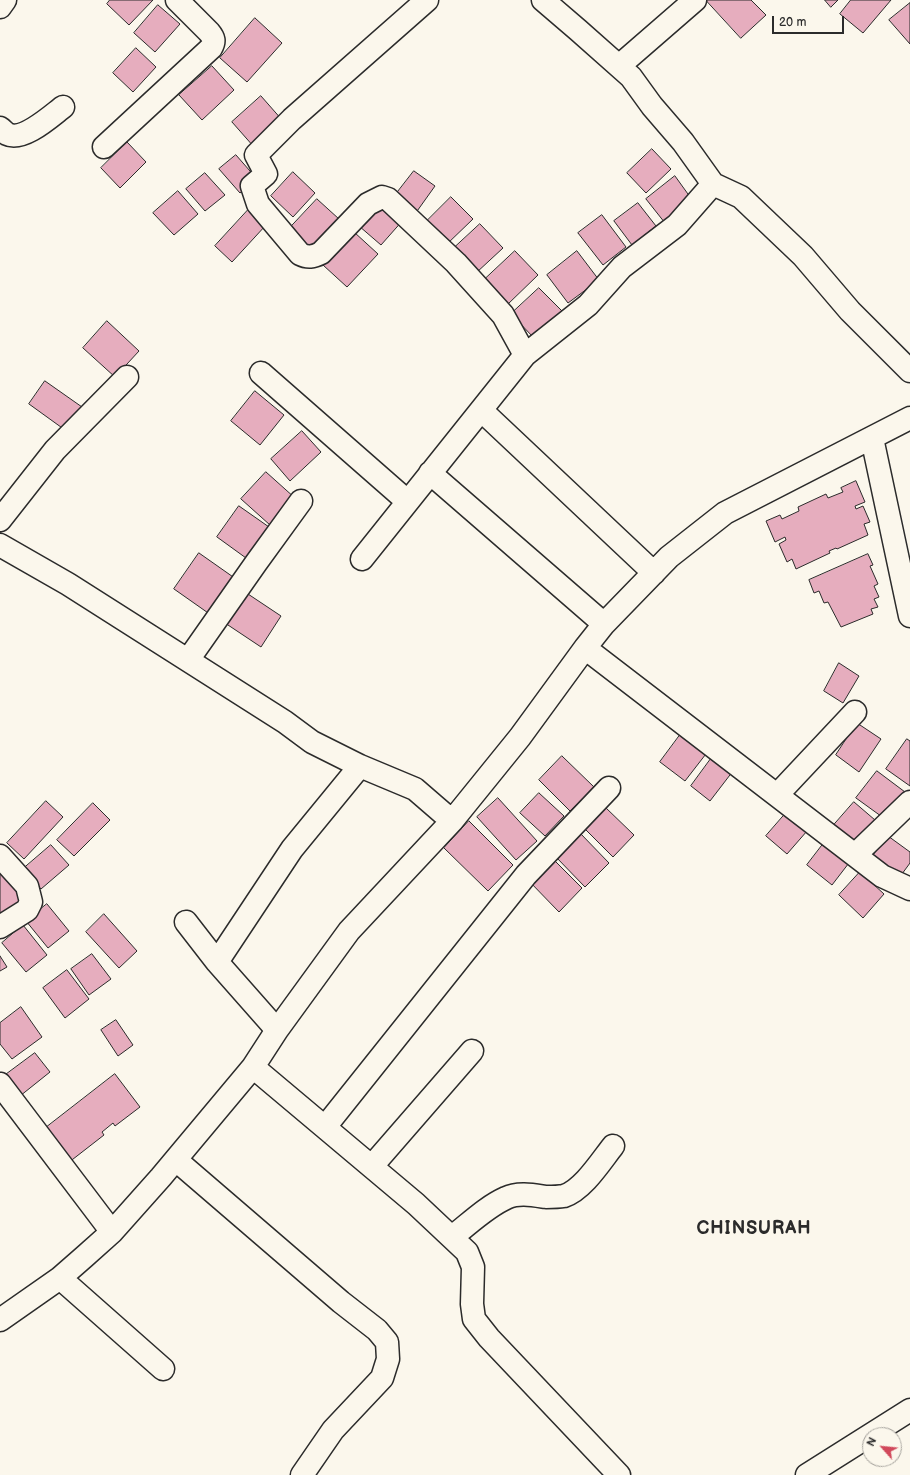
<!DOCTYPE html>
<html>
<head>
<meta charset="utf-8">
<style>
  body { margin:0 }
  #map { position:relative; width:910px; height:1475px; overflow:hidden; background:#fbf7ec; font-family:"Balsamiq Sans",sans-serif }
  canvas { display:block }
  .north { position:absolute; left:862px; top:1427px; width:40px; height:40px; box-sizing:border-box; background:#fbf7ec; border:1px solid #a8a59f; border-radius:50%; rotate:297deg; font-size:11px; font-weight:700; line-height:16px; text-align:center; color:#2b2b2b }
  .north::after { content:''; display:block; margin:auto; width:14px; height:18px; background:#d1495b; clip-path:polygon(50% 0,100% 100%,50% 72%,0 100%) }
  .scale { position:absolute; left:772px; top:16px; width:72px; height:18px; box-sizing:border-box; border:2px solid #2b2b2b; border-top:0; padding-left:5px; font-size:12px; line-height:14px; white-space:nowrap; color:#2b2b2b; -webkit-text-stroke:3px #fbf7ec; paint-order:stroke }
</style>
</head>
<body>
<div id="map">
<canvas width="910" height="1475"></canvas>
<div class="north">N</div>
<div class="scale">20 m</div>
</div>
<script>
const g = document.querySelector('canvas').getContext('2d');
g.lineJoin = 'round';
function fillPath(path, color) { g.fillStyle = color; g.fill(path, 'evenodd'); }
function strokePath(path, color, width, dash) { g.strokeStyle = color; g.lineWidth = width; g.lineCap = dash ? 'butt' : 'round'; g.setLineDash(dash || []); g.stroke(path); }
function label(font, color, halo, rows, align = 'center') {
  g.font = font + ' "Balsamiq Sans",sans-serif'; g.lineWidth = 3; g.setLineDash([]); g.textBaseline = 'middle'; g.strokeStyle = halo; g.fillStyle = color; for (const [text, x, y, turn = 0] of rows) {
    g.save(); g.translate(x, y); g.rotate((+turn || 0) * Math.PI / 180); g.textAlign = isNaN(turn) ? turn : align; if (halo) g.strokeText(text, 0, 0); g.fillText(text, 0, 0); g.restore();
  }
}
const building = new Path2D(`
  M 110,0 L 153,0 L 129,25 L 107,4 Z
  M 706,0 L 751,0 L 766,15 L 741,38 Z
  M 825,0 L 838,0 L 831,7 Z
  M 851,0 L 891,0 L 863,33 L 840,14 Z
  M 910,3 L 910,44 L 889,20 Z
  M 158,5 L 180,24 L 155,52 L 134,33 Z
  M 255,18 L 282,43 L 247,82 L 220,58 Z
  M 136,48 L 156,67 L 133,92 L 113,73 Z
  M 212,66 L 234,90 L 202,120 L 179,95 Z
  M 261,96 L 283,121 L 254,147 L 232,122 Z
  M 127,142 L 146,162 L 120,188 L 101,168 Z
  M 652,149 L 671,169 L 646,193 L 627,173 Z
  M 236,155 L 257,179 L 240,193 L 219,169 Z
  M 414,171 L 435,186 L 415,214 L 393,198 Z
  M 293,172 L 315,193 L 293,217 L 271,196 Z
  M 205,173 L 225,195 L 205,211 L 186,189 Z
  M 675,176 L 693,201 L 665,223 L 646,199 Z
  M 178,191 L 198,214 L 174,235 L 153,213 Z
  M 451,197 L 473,219 L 446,245 L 425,223 Z
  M 317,199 L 339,219 L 311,251 L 288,230 Z
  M 383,200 L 404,219 L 381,245 L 359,226 Z
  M 638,203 L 656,226 L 632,245 L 614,221 Z
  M 249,209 L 266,225 L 232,262 L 215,246 Z
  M 602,215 L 626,247 L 603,265 L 578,233 Z
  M 480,224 L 503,248 L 476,273 L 453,249 Z
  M 354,232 L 378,254 L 347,287 L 323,265 Z
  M 515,251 L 538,275 L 507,305 L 483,281 Z
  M 577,251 L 599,280 L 568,303 L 547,275 Z
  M 539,288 L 562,311 L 534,338 L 511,314 Z
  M 107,321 L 139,351 L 115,377 L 83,348 Z
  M 45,381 L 82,407 L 65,430 L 29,404 Z
  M 255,391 L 284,415 L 260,445 L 231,421 Z
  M 302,431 L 321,452 L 290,481 L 271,459 Z
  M 266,472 L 295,498 L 270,525 L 241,499 Z
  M 856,481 L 865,502 L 855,506 L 856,509 L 863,506 L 870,522 L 864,524 L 868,535 L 837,549 L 836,548 L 829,551 L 830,553 L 796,569 L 792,559 L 787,562 L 779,544 L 786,540 L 785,537 L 775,542 L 766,521 L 780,515 L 782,519 L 799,511 L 798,507 L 826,494 L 828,498 L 843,492 L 841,488 Z
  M 239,506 L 269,527 L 246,558 L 217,537 Z
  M 199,553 L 236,579 L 211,615 L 174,589 Z
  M 868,554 L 873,565 L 870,566 L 878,584 L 874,586 L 879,597 L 874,599 L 878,607 L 871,609 L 873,614 L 841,627 L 828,602 L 824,603 L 819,591 L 814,593 L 809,580 Z
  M 245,592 L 281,616 L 261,647 L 225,623 Z
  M 839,663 L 859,676 L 843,703 L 824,691 Z
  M 857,723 L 881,739 L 859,772 L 836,755 Z
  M 683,731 L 709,750 L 685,781 L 660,762 Z
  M 907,739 L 910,741 L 910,786 L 886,769 Z
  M 562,756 L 594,787 L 570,811 L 539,780 Z
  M 713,756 L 733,771 L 710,801 L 691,786 Z
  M 877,771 L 905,792 L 885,819 L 856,798 Z
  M 539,793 L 564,816 L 545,836 L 520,813 Z
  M 498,798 L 537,841 L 516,860 L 477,817 Z
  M 46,801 L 63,817 L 24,859 L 7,843 Z
  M 854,802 L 875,820 L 854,845 L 833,826 Z
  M 93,803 L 110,820 L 74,856 L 57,840 Z
  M 793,805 L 814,823 L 787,854 L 766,836 Z
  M 605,807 L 634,835 L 613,857 L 584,828 Z
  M 469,821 L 513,865 L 488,891 L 444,848 Z
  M 579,832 L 609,863 L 585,887 L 555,856 Z
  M 888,836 L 910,852 L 910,863 L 899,878 L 872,857 Z
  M 827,839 L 852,859 L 832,885 L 807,865 Z
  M 51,845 L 69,865 L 41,889 L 23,869 Z
  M 550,856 L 582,888 L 559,912 L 527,879 Z
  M 4,870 L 25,901 L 0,918 L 0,873 Z
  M 860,872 L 884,894 L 863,918 L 839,895 Z
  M 47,904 L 69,931 L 48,948 L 26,921 Z
  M 104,914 L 137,951 L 119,968 L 86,932 Z
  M 23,925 L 47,955 L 26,972 L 2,943 Z
  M 92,954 L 111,979 L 89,995 L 71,969 Z
  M 0,956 L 7,967 L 0,971 Z
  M 67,970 L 89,999 L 65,1018 L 43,988 Z
  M 21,1007 L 42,1037 L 12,1059 L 0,1044 L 0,1023 Z
  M 116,1020 L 133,1045 L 118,1056 L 101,1030 Z
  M 35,1053 L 50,1072 L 20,1096 L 4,1076 Z
  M 115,1074 L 140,1107 L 115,1126 L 113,1123 L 102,1132 L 104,1135 L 68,1163 L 43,1130 Z`);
const minor = new Path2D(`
  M 427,0 L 292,119 L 256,155 L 266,174 L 252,186 L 258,204 L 300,254 C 308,258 313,257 321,253 L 368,204 L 382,197 L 388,199 L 456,263 L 503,315 L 525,355 L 588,305 L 622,267 L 677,225 L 713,184
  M 543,0 L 578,30 L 631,77 L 652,106 L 683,142 L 713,184 L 741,197 L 803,256 L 850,311 L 910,371
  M 0,7 L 5,0
  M 619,66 L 695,0
  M 0,128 C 2,129 5,133 7,134 C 23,142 51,116 63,107
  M 104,147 L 211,48 C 215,41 214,38 209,32 L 177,0
  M 261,373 L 407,501
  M 481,410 L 654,573
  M 872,438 L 910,616
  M 430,473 L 604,624
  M 0,520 L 55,450 L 127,377
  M 0,545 L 68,584 L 285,722 L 312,742 L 360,766 L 415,789 L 452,821
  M 362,559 L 525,355
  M 585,648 L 882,876 L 910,889
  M 188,660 L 256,563 L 301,501
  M 777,795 L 855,712
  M 855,855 L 910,802
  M 0,856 L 27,886 L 31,902 L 27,910 L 0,927
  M 186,922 L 217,962 L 277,1030
  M 217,962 L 292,849 L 360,766
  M 253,1067 L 416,1204 L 467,1252 L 473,1267 L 472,1304 L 474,1319 L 489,1338 L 619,1475
  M 0,1084 L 112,1232
  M 325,1127 L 526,875 L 609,788
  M 176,1160 L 341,1302 L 377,1330 L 387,1342 L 388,1359 L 382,1378 L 333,1430 L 302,1475
  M 372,1166 L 472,1051
  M 452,1237 C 469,1224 486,1207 506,1198 C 518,1192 533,1195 546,1197 C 551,1197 558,1197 564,1196 C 583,1190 601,1161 613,1146
  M 60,1278 L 163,1369
  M 0,1320 L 60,1278 L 84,1257 L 112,1232 L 161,1177 L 253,1067 L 277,1030 L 349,931 L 452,821 L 520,737 L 585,648 L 604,624 L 669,557 L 725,513 L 910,418
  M 807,1475 L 910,1410`);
const districtNames = [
  ["CHINSURAH",754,1229]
];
fillPath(building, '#e6adbe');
strokePath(building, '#2b2b2b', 1);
strokePath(minor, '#2b2b2b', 25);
strokePath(minor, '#fbf7ec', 22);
g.letterSpacing = '1px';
label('bold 18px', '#2b2b2b', '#fbf7ec', districtNames);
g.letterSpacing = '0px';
</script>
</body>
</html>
